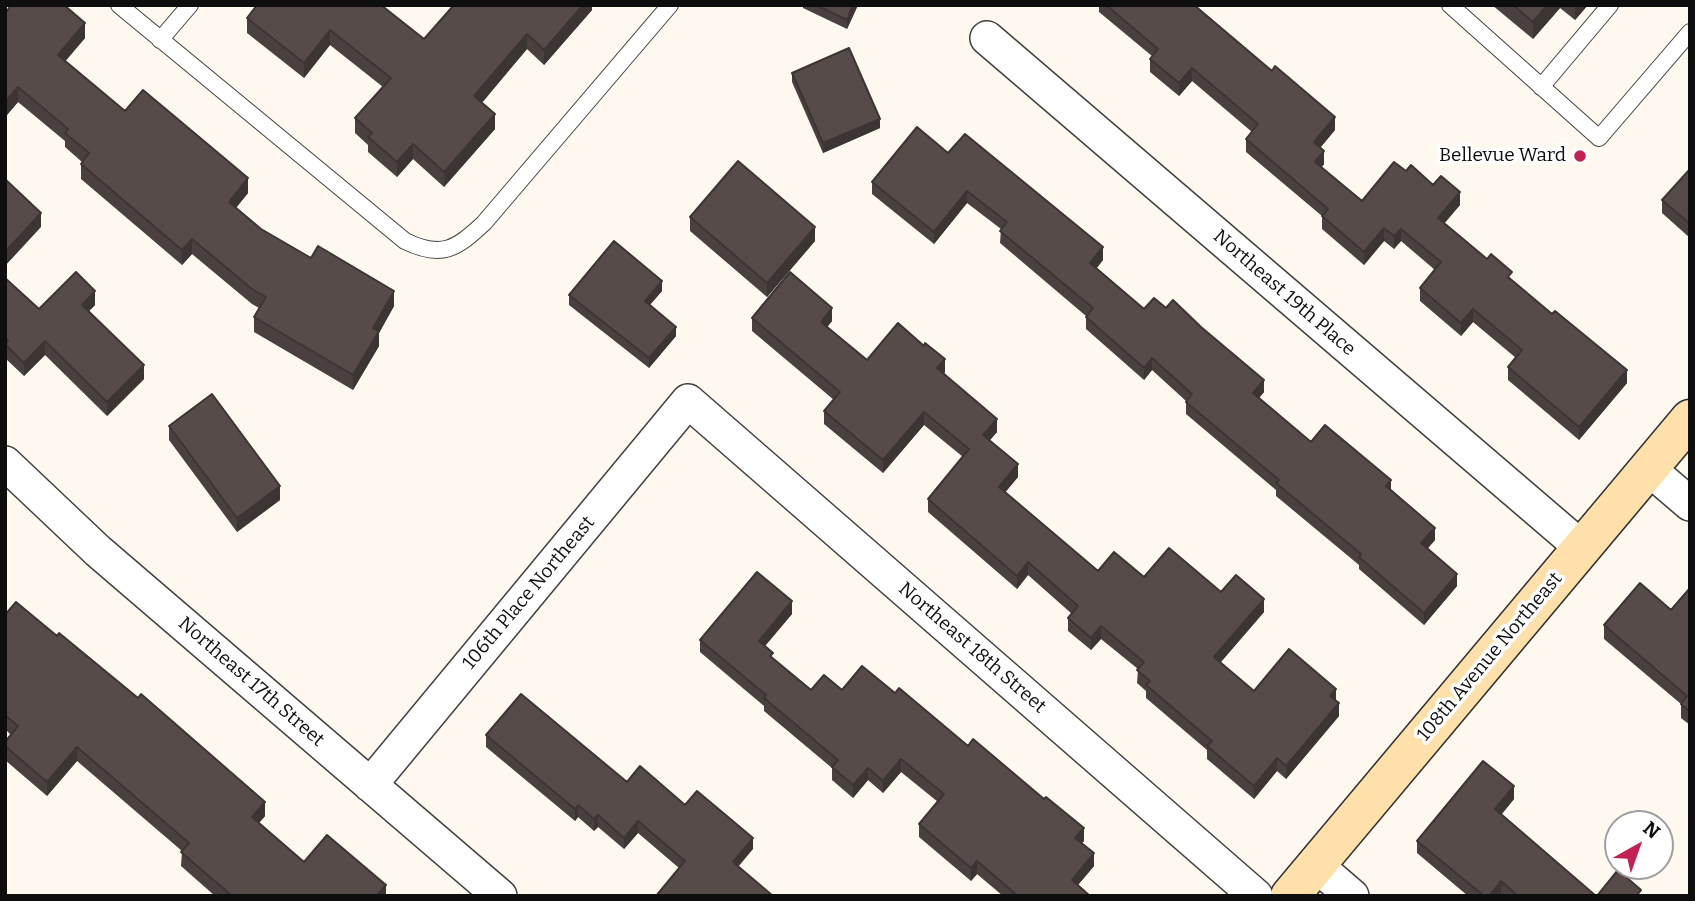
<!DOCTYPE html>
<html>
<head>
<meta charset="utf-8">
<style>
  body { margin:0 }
  #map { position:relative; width:1695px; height:901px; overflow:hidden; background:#fff8ef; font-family:Bitter,serif }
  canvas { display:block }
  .frame { position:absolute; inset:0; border:7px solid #0e0e0e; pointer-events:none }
  .north { position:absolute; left:1604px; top:810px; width:70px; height:70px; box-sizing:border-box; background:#fff; border:2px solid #9f9f9f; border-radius:50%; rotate:40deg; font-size:19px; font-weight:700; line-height:28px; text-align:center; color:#0e0e0e }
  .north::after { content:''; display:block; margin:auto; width:24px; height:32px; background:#c32054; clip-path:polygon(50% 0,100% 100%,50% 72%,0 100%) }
</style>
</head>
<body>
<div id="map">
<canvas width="1695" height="901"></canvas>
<div class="frame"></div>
<div class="north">N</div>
</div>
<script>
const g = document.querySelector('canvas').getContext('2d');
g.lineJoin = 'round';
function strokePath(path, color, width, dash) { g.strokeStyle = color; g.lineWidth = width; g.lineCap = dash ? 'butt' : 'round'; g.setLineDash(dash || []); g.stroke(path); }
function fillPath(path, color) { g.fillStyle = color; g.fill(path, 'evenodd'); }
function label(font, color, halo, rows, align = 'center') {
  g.font = font + ' Bitter,serif'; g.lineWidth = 7; g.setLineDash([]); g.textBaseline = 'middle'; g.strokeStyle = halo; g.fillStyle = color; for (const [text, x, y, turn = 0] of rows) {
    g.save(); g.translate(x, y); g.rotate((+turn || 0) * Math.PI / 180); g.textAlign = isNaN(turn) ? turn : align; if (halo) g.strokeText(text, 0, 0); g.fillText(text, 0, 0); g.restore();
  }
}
const service = new Path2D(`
  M 119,5 L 405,241 C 442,259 456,249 484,223 L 670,5
  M 1450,5 L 1599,138 L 1690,32
  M 160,40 L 190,5
  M 1541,87 L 1610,5`);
const minor = new Path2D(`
  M 987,38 L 1582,548
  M 5,463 L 98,551 L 500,896
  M 1649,469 L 1690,504
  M 370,785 L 688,401 L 1256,896
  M 1316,865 L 1352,896`);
const secondary = new Path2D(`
  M 1290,896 L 1690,419`);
const wall = new Path2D(`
  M 592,5 L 592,10 L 544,65 L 527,49 L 482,103 L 495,129 L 444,187 L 413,159 L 397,177 L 368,152 L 368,145 L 355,133 L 355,118 L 383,87 L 330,45 L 304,78 L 247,33 L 247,18 L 424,39 Z
  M 803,5 L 858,5 L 847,29 L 803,8 Z
  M 1099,5 L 1194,5 L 1335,130 L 1320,148 L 1324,164 L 1322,167 L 1362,201 L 1406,171 L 1433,185 L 1460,205 L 1444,223 L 1512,280 L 1627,383 L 1579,440 L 1508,380 L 1508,367 L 1516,358 L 1473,322 L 1461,336 L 1420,301 L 1420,288 L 1435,270 L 1401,241 L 1394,249 L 1384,241 L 1364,265 L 1322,229 L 1322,216 L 1246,152 L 1246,139 L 1252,132 L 1192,81 L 1179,96 L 1150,72 L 1150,59 L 1152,56 L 1099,12 Z
  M 1492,5 L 1588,5 L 1575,20 L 1560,8 L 1533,39 Z
  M 5,10 L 85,38 L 65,61 L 125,111 L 248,193 L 236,208 L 261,229 L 394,306 L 379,333 L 379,346 L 353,390 L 254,332 L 254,317 L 259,308 L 252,304 L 192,254 L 182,265 L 81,179 L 81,164 L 82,162 L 65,147 L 65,141 L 18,102 L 7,115 L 5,113 Z
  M 792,73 L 880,128 L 823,153 L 792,82 Z
  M 948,153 L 1103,260 L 1097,268 L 1144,309 L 1264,392 L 1259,398 L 1311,442 L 1391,490 L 1435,540 L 1428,548 L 1457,586 L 1424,625 L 1359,569 L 1359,565 L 1276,496 L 1276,490 L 1186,414 L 1186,401 L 1152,370 L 1144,380 L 1086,329 L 1086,316 L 1000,243 L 1001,229 L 967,203 L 934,244 L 872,194 L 872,182 Z
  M 1690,169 L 1690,238 L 1662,213 L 1662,200 Z
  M 690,217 L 815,241 L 767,297 L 690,231 Z
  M 5,278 L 39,309 L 95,305 L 89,311 L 144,379 L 107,416 L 45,355 L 24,376 L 5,358 Z
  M 662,291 L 650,305 L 676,336 L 649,368 L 569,305 L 569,295 Z
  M 752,318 L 832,321 L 827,327 L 867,360 L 945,372 L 943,374 L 997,432 L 990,440 L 1018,477 L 1005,492 L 1098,571 L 1144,577 L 1221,592 L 1264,612 L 1220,663 L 1254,691 L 1336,701 L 1339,716 L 1286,779 L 1277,771 L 1254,799 L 1207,759 L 1207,750 L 1146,698 L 1146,691 L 1137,683 L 1138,669 L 1101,639 L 1091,650 L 1068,631 L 1068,618 L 1072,614 L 1028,575 L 1017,589 L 928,512 L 928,499 L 963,457 L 924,425 L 883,473 L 824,424 L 824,411 L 834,400 L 752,331 Z
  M 169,426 L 280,500 L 237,532 L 169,440 Z
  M 1690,588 L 1690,725 L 1681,718 L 1681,704 L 1604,639 L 1604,625 L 1671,610 Z
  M 792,614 L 765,646 L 773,658 L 811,690 L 842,690 L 895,693 L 1084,841 L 1081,843 L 1094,866 L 1078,885 L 1090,896 L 1003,896 L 977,874 L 971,881 L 919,837 L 919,824 L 938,802 L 901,772 L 883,793 L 868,780 L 853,798 L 832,780 L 832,768 L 764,711 L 764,706 L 700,652 L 700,640 Z
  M 5,615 L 265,816 L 259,823 L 304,862 L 386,896 L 215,896 L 181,866 L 182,851 L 77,761 L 47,796 L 5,760 L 5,742 L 11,735 L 5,729 Z
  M 486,735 L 627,782 L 685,805 L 753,849 L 679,868 L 638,833 L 624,849 L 598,827 L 594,831 L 578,817 L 575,821 L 486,747 Z
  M 1514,799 L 1501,815 L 1596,896 L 1503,896 L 1501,894 L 1499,896 L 1468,896 L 1417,853 L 1417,841 Z`);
const shadedWall = new Path2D(`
  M 583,5 L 592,5 L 592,10 L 544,65 L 544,50 Z
  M 853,5 L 858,5 L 847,29 L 847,20 Z
  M 1547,5 L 1560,5 L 1560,8 L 1533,39 L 1533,22 Z
  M 1575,5 L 1588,5 L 1575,20 Z
  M 85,23 L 85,38 L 58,70 L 58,55 Z
  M 330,30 L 330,45 L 304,78 L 304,63 Z
  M 527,34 L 527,49 L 474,111 L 474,96 Z
  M 1192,68 L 1192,81 L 1179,96 L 1179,83 Z
  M 18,87 L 18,102 L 7,115 L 7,100 Z
  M 495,114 L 495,129 L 444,187 L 444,172 Z
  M 1335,117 L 1335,130 L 1314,155 L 1314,142 Z
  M 880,119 L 880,128 L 823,153 L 823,143 Z
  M 413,144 L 413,159 L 397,177 L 397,162 Z
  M 1324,151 L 1324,164 L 1315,175 L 1315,162 Z
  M 248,178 L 248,193 L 229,216 L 229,202 Z
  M 967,191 L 967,203 L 934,244 L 934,232 Z
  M 1460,192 L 1460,205 L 1438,231 L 1438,218 Z
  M 41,213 L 41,227 L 5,266 L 5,252 Z
  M 815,227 L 815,241 L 767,297 L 767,283 Z
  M 1384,228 L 1384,241 L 1364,265 L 1364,252 Z
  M 1401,229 L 1401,241 L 1394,249 L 1394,236 Z
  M 192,239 L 192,254 L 182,265 L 182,250 Z
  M 1103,247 L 1103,260 L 1090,275 L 1090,263 Z
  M 662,281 L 662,291 L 645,310 L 645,301 Z
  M 95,291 L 95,305 L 82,318 L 82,305 Z
  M 394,291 L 394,306 L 379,333 L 379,346 L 353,390 L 353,375 L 373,328 Z
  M 832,308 L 832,321 L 821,335 L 821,322 Z
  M 1473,309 L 1473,322 L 1461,336 L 1461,323 Z
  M 676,327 L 676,336 L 649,368 L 649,358 Z
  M 45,341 L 45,355 L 24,376 L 24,363 Z
  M 1152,358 L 1152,370 L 1144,380 L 1144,368 Z
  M 945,359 L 945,372 L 937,381 L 937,368 Z
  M 144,365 L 144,379 L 107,416 L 107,402 Z
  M 1627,370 L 1627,383 L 1579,440 L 1579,427 Z
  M 1264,380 L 1264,392 L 1253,405 L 1253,393 Z
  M 924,412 L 924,425 L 883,473 L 883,460 Z
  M 997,419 L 997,432 L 983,448 L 983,435 Z
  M 1018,464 L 1018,477 L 999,500 L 999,487 Z
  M 1391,480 L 1391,493 L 1386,486 Z
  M 280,486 L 280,500 L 237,532 L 237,518 Z
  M 1435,528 L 1435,540 L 1421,556 L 1421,543 Z
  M 1028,562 L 1028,575 L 1017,589 L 1017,576 Z
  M 1457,574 L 1457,586 L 1424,625 L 1424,613 Z
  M 1264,599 L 1264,612 L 1214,670 L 1214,657 Z
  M 792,601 L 792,614 L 759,653 L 759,641 Z
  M 1101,626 L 1101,639 L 1091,650 L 1091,638 Z
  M 1336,689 L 1336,702 L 1330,696 Z
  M 1339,703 L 1339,716 L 1286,779 L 1286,766 Z
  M 77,747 L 77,761 L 47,796 L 47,782 Z
  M 1277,758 L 1277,771 L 1254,799 L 1254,786 Z
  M 901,759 L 901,772 L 883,793 L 883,781 Z
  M 868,768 L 868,780 L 853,798 L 853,785 Z
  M 1514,786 L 1514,799 L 1495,822 L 1495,809 Z
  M 265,802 L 265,816 L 252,831 L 252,817 Z
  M 578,805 L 578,817 L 575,821 L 575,809 Z
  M 598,815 L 598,827 L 594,831 L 594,819 Z
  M 638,821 L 638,833 L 624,849 L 624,838 Z
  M 1084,828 L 1084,841 L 1075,851 L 1075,838 Z
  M 753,838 L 753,849 L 733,873 L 733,862 Z
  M 1094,853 L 1094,866 L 1072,892 L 1072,880 Z
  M 977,861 L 977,874 L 971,881 L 971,868 Z
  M 1501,881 L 1501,894 L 1499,896 L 1489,896 Z
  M 386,885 L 386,896 L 376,896 Z`);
const building = new Path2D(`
  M 11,5 L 64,5 L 85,23 L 58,55 L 125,111 L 143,90 L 248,178 L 229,202 L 261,229 L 311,258 L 318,246 L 394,291 L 373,328 L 379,331 L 353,375 L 254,317 L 266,297 L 252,289 L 192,239 L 182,250 L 81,164 L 89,153 L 65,133 L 68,129 L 18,87 L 7,100 L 5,98 L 5,10 L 7,11 Z
  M 257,5 L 381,5 L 424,39 L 454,5 L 583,5 L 544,50 L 527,34 L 474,96 L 495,114 L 444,172 L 413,144 L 397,162 L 368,137 L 372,133 L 355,118 L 391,78 L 330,30 L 304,63 L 247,18 Z
  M 816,5 L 853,5 L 847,20 Z
  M 1106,5 L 1194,5 L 1272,71 L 1275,66 L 1335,117 L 1314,142 L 1324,151 L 1315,162 L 1362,201 L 1394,162 L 1406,171 L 1411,165 L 1433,185 L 1441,176 L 1460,192 L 1438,218 L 1487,259 L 1491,254 L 1512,272 L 1508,277 L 1552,314 L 1555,311 L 1627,370 L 1579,427 L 1508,367 L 1522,350 L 1473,309 L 1461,323 L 1420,288 L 1441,262 L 1401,229 L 1394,236 L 1384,228 L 1364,252 L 1322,216 L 1328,209 L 1246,139 L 1258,124 L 1192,68 L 1179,83 L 1150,59 L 1158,49 Z
  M 1513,5 L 1547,5 L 1533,22 Z
  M 849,48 L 880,119 L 823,143 L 792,73 Z
  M 917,127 L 948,153 L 965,134 L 1103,247 L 1090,263 L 1144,309 L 1154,298 L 1166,308 L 1173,300 L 1201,327 L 1264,380 L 1253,393 L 1311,442 L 1325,425 L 1391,480 L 1386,486 L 1435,528 L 1421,543 L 1457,574 L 1424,613 L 1359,557 L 1361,554 L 1276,483 L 1279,480 L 1186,402 L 1192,394 L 1152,358 L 1144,368 L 1086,317 L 1093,308 L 1000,231 L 1007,222 L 967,191 L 934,232 L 872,182 Z
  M 738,161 L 815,227 L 767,283 L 690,217 Z
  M 1690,169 L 1690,224 L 1662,200 Z
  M 6,180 L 41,213 L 5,252 L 5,181 Z
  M 614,241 L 662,281 L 645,301 L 676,327 L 649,358 L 569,295 Z
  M 76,272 L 95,291 L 82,305 L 144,365 L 107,402 L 45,341 L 24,363 L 5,344 L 8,341 L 5,338 L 5,278 L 39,309 Z
  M 790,272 L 832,308 L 821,322 L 867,360 L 898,323 L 924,346 L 925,343 L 945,359 L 937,368 L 997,419 L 983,435 L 1018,464 L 999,487 L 1098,571 L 1114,552 L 1144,577 L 1169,548 L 1221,592 L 1236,575 L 1264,599 L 1214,657 L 1254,691 L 1289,649 L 1336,689 L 1330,696 L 1339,703 L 1286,766 L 1277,758 L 1254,786 L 1207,746 L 1212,741 L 1146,685 L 1150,681 L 1137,670 L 1144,662 L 1101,626 L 1091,638 L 1068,618 L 1078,606 L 1028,562 L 1017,576 L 928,499 L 969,449 L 924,412 L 883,460 L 824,411 L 840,392 L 752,318 Z
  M 212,394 L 280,486 L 237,518 L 169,426 Z
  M 757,572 L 792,601 L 759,641 L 773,653 L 770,656 L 811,690 L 824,675 L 842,690 L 862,666 L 895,693 L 899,688 L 968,746 L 973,739 L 1044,799 L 1046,797 L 1084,828 L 1075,838 L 1094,853 L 1072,880 L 1090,896 L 1018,896 L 977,861 L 971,868 L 919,824 L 944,794 L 901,759 L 883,781 L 868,768 L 853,785 L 832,767 L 838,760 L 764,698 L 766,695 L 700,640 Z
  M 1640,583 L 1671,610 L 1690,588 L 1690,712 L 1681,704 L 1687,696 L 1604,625 Z
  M 16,602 L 57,636 L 59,633 L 138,698 L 141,694 L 265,802 L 252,817 L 304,862 L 327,835 L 386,885 L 376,896 L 232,896 L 181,852 L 189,843 L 77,747 L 47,782 L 5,746 L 5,742 L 18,726 L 5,715 L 5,615 Z
  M 521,694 L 627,782 L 640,766 L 685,805 L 697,791 L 753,838 L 733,862 L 773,896 L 656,896 L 685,861 L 638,821 L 624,838 L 598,815 L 594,819 L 578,805 L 575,809 L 486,735 Z
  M 1483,761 L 1514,786 L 1495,809 L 1596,896 L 1518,896 L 1501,881 L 1489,896 L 1484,896 L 1417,841 Z
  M 1618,870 L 1641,890 L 1636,896 L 1597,896 Z`);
const markers = [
  [1580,156,7,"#c32054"]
];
const poiNames = [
  ["Bellevue Ward",1566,156]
];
const streetNames = [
  ["Northeast 19th Place",1284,293,41],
  ["106th Place Northeast",529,593,-50],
  ["Northeast 18th Street",972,648,41],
  ["108th Avenue Northeast",1490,657,-50],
  ["Northeast 17th Street",251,682,41]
];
strokePath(service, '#414141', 18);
strokePath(minor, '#414141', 36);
strokePath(secondary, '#303030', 41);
strokePath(service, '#fff', 16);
strokePath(minor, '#fff', 33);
strokePath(secondary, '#ffdfaa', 38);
fillPath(wall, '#4b4040');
fillPath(shadedWall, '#3d3434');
fillPath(building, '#574b4a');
strokePath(building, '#3d3434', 2);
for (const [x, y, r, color] of markers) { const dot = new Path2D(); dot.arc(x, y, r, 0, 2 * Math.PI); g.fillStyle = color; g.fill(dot); strokePath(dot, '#fff', 2.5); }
label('19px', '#0e0e0e', '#fff', poiNames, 'right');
label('19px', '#0e0e0e', '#fff', streetNames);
</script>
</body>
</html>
